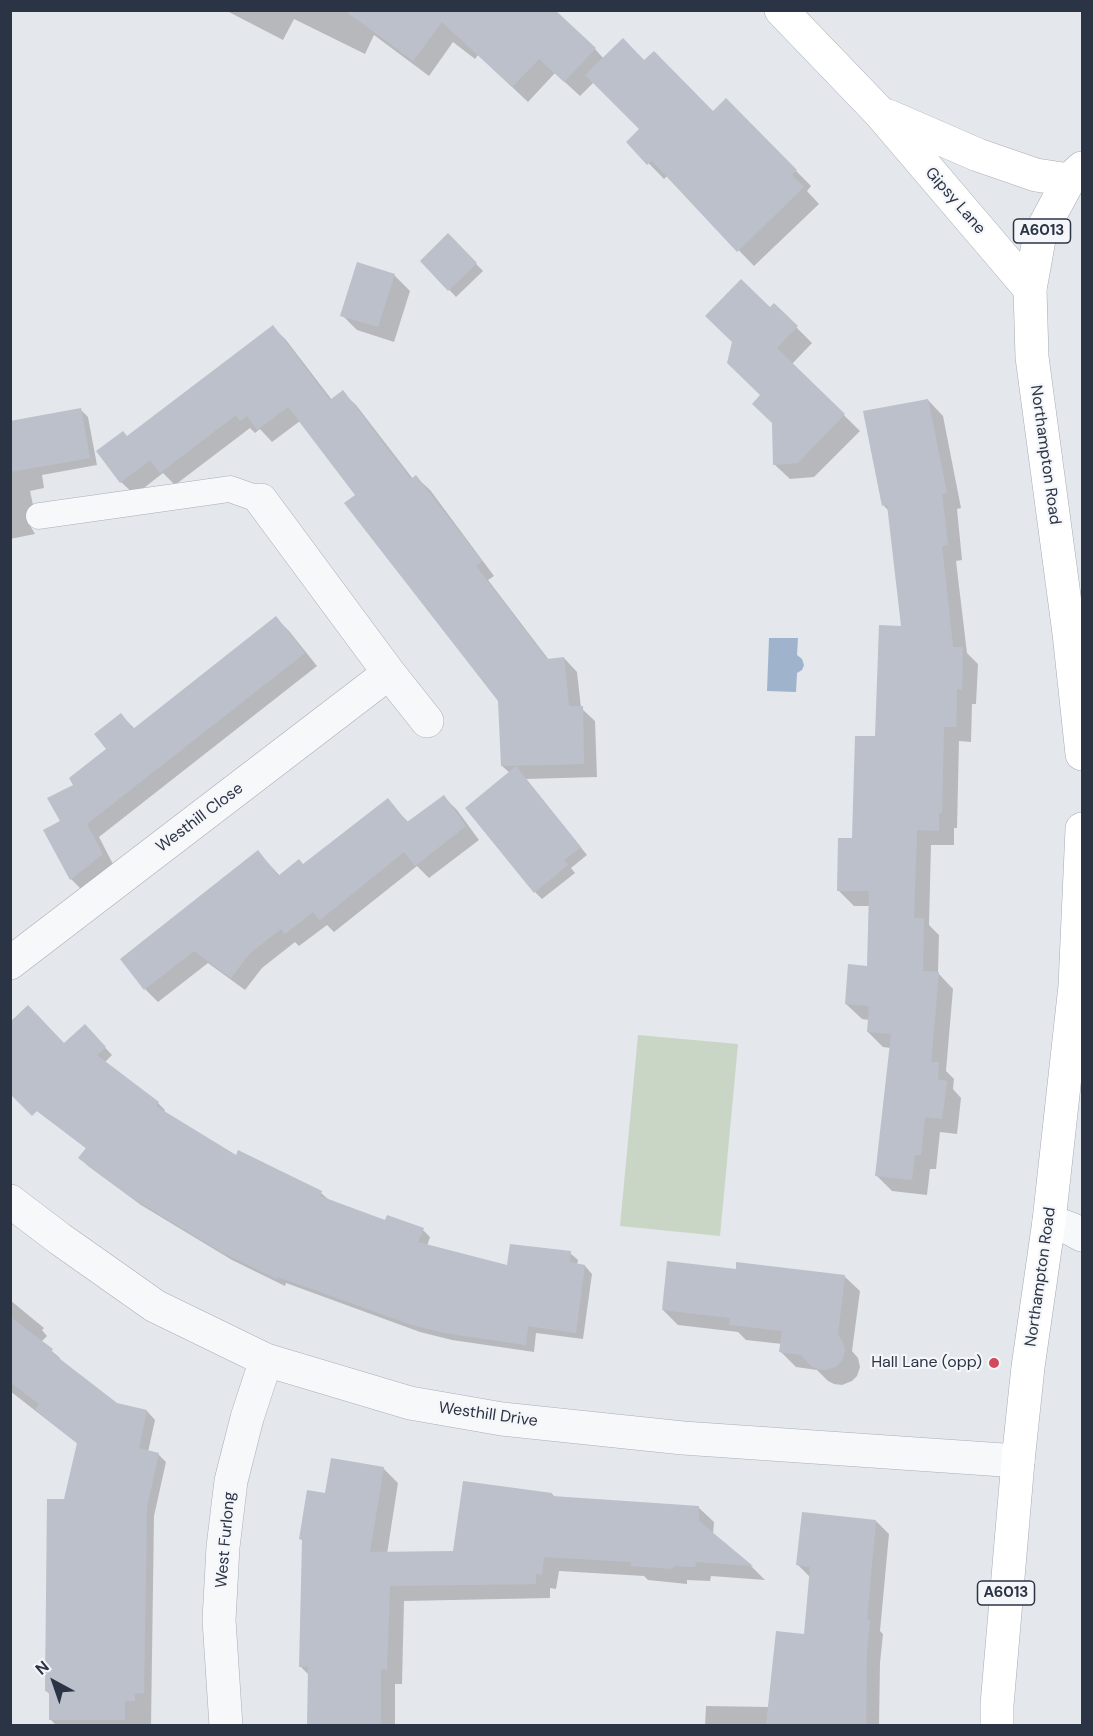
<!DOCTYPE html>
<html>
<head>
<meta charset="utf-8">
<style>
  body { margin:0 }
  #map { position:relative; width:1093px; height:1736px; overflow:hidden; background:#e4e7ec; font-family:"DM Sans",sans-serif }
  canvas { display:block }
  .frame { position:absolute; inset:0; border:12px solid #2b3445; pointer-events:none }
  .north { position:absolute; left:24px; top:1652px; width:60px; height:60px; -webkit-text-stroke:4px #f4f6f9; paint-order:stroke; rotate:320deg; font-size:16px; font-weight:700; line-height:24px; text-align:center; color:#2b3445 }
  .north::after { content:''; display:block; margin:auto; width:21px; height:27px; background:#2b3445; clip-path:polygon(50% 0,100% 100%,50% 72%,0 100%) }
</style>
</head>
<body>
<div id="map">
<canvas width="1093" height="1736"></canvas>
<div class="frame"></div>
<div class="north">N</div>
</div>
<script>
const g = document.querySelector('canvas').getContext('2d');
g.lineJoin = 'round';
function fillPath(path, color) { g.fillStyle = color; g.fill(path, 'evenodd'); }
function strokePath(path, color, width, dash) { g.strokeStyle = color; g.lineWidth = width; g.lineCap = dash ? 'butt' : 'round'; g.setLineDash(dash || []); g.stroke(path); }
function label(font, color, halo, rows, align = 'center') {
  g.font = font + ' "DM Sans",sans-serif'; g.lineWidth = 4.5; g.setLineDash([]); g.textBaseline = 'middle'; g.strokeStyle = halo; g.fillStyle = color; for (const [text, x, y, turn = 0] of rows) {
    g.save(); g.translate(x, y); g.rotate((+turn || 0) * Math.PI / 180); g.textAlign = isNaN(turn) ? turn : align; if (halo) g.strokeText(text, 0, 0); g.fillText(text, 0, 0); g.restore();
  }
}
const green = new Path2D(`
  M 638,1035 L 738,1044 L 720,1236 L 620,1226 Z`);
const water = new Path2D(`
  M 769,638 L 798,638 L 797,655 L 802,659 L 804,665 L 802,670 L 797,673 L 796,692 L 767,691 Z`);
const shadow = new Path2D(`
  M 225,10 L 485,10 L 595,49 L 604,59 L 644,62 L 713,113 L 726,100 L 811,186 L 807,191 L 819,204 L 754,266 L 667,176 L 664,179 L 628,142 L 641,130 L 594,82 L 580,96 L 555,73 L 528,102 L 478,55 L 475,59 L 453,42 L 429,76 L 374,35 L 365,54 L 294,19 L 283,40 Z
  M 448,235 L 483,271 L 456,297 L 422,261 Z
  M 394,275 L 410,291 L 394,342 L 357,330 L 342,315 Z
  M 774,305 L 812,343 L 792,364 L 860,431 L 814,477 L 790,479 L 774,464 L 774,423 L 762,396 L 770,309 Z
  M 273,327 L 286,340 L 332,400 L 342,392 L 356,405 L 413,479 L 416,477 L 430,490 L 494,576 L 488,580 L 549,660 L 564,658 L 577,672 L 581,708 L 595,721 L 597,777 L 526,779 L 587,855 L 571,868 L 575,873 L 542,899 L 535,892 L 510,773 L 502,766 L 500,700 L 357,495 L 300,421 L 272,442 L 260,429 L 255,433 L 250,428 L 175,485 L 163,473 L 135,495 L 121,482 L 127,438 Z
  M 928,400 L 943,416 L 961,508 L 957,509 L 962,560 L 956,561 L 967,653 L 978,664 L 976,704 L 972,704 L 971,742 L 959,741 L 957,828 L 954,828 L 954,845 L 931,845 L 929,925 L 939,935 L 938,973 L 953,989 L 946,1071 L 954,1079 L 953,1089 L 961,1098 L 957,1134 L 940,1132 L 936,1169 L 930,1169 L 927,1195 L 892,1191 L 876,1175 L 891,1048 L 883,1047 L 868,1032 L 869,1020 L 862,1019 L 846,1004 L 868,968 L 870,906 L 854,906 L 838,890 L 854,840 L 902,627 L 889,511 L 884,506 Z
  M 81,410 L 88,417 L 97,465 L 42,475 L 44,488 L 30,491 L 35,514 L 32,519 L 31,527 L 35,534 L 10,539 L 10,422 Z
  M 276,618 L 289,631 L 317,666 L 99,837 L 115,868 L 84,892 L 71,879 L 62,822 L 75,785 L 108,749 L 121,715 L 135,729 Z
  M 444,797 L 457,810 L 479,840 L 429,878 L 417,866 L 334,932 L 327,925 L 299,946 L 295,942 L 262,968 L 245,990 L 208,963 L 158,1002 L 145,989 L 258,852 L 280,876 L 304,866 L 387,800 L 409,823 Z
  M 85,1026 L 112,1055 L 104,1063 L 158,1103 L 165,1110 L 164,1112 L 236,1157 L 321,1193 L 329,1200 L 386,1222 L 423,1230 L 430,1237 L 427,1246 L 508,1267 L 570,1253 L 578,1260 L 577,1265 L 585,1266 L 592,1274 L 583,1339 L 536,1333 L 534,1352 L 452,1340 L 420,1332 L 286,1283 L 285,1286 L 232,1260 L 141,1205 L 88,1166 L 80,1158 L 87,1149 L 37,1111 L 64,1045 Z
  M 737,1271 L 844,1276 L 860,1291 L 852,1351 L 858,1358 L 860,1367 L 857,1376 L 852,1381 L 842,1385 L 834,1384 L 828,1381 L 817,1370 L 796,1367 L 781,1352 L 782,1344 L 746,1340 L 738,1332 L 678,1325 L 663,1310 Z
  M 10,1300 L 44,1328 L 42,1330 L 47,1336 L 41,1342 L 60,1358 L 59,1360 L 116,1405 L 147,1411 L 155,1420 L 148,1452 L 158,1454 L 166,1462 L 154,1516 L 151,1726 L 57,1726 L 50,1719 L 51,1695 L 46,1691 L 66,1501 L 78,1444 L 10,1391 Z
  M 383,1468 L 398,1483 L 387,1554 L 455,1553 L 552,1494 L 556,1498 L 699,1508 L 714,1522 L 713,1535 L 752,1567 L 765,1580 L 711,1576 L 710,1581 L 687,1580 L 687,1584 L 648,1580 L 644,1576 L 559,1571 L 556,1589 L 550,1588 L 550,1598 L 404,1601 L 402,1684 L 395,1684 L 395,1726 L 309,1726 L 309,1675 L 301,1667 L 326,1495 Z
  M 876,1521 L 889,1534 L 880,1631 L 883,1634 L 880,1663 L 879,1726 L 705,1726 L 706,1706 L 769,1707 L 805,1636 L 810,1577 L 798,1565 Z`);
const building = new Path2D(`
  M 344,10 L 555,10 L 596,48 L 564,82 L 539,59 L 512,87 L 442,22 L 413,61 Z
  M 623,38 L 644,60 L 654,51 L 713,111 L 726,98 L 797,170 L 792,175 L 804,187 L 737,252 L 652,161 L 647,165 L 626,142 L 639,129 L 585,75 Z
  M 448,233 L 477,263 L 448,291 L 420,261 Z
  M 357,262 L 395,274 L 378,327 L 340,316 Z
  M 741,279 L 770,307 L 774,303 L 798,326 L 777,348 L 845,414 L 798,463 L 773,465 L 772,423 L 752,404 L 760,395 L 727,363 L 732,342 L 705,316 Z
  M 273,325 L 330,400 L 343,390 L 411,479 L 416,475 L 482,561 L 476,566 L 547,659 L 564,657 L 569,706 L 583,706 L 584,764 L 501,766 L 498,701 L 344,503 L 355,495 L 288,407 L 257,430 L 247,416 L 240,421 L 236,415 L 160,473 L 150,460 L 120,483 L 96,451 L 123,431 L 127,436 Z
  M 928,399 L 947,493 L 942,494 L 948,545 L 942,546 L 953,647 L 963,647 L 962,690 L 957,689 L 956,727 L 944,727 L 942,813 L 939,813 L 939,831 L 917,830 L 914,918 L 924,918 L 923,971 L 939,972 L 931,1062 L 939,1062 L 938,1080 L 947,1081 L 942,1119 L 925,1117 L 921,1155 L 915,1155 L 912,1180 L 875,1176 L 891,1034 L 867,1032 L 869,1006 L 845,1004 L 848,964 L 867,966 L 869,891 L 837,891 L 838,838 L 852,838 L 855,736 L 875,736 L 879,625 L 901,626 L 887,505 L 882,506 L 863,411 Z
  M 81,408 L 90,458 L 10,472 L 10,421 Z
  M 276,616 L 305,653 L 87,824 L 103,854 L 70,880 L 43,830 L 60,821 L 47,798 L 73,785 L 69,778 L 106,749 L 94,734 L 121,713 L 133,729 Z
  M 516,766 L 581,847 L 564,860 L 568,865 L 534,893 L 465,808 Z
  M 444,795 L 466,826 L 415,866 L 404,852 L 320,920 L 313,912 L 285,934 L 281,929 L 249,954 L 231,978 L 194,951 L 144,990 L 120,959 L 258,850 L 278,876 L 299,859 L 303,864 L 388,798 L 407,822 Z
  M 28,1005 L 64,1043 L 85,1024 L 106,1047 L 97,1055 L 159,1102 L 156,1106 L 236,1155 L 238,1150 L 322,1191 L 320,1196 L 385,1220 L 387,1215 L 424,1228 L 418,1242 L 507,1265 L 510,1244 L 571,1251 L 570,1262 L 585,1265 L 576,1333 L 528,1326 L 526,1345 L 444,1333 L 412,1325 L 278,1277 L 277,1279 L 223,1253 L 132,1198 L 78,1158 L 86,1148 L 37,1111 L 32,1116 L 10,1094 L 10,1022 Z
  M 667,1261 L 736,1269 L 736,1262 L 845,1275 L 838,1335 L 843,1342 L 845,1351 L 842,1360 L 837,1366 L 826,1370 L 818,1369 L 811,1366 L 801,1355 L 779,1352 L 782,1331 L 729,1325 L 730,1318 L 662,1310 Z
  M 10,1317 L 53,1349 L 51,1352 L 117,1403 L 147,1410 L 139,1448 L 159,1453 L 147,1507 L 144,1693 L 135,1694 L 135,1701 L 125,1701 L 125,1720 L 49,1720 L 49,1692 L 45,1691 L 47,1499 L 64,1499 L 77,1443 L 35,1410 L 39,1404 L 10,1382 Z
  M 331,1458 L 384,1467 L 370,1552 L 453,1551 L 463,1481 L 552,1493 L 552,1496 L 699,1506 L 699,1521 L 753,1566 L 696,1562 L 695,1567 L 673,1566 L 673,1569 L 631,1566 L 631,1562 L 544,1557 L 542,1575 L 536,1574 L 536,1584 L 390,1586 L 387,1670 L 381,1669 L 381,1725 L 307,1725 L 308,1667 L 299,1667 L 302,1540 L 299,1539 L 307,1490 L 325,1493 Z
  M 802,1512 L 876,1520 L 867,1619 L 870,1620 L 867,1650 L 866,1725 L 766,1725 L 776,1631 L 804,1634 L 810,1567 L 796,1565 Z`);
const service = new Path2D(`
  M 39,516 L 230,489 L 261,500`);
const minor = new Path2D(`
  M 389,673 L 427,721
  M 10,963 L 389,673 L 261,500
  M 10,1201 L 60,1239 L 155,1306 L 266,1360 L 410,1403 L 502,1419 L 683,1438 L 1018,1461
  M 1049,1221 L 1071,1229 L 1082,1235
  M 226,1726 L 219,1620 L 223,1547 L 231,1481 L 247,1418 L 266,1360`);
const secondary = new Path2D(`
  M 781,10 L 880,113 L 1030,289
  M 888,116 L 978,155 L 1036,175 L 1069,180`);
const primary = new Path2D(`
  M 1082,168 L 1069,180 L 1040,234 L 1030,289 L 1032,357 L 1069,633 L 1082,754
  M 997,1726 L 997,1705 L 1018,1461 L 1028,1367 L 1049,1221 L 1075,986 L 1082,829`);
const markers = [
  [994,1363,6,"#d1495b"]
];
const shields = [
  [1042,231,57],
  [1006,1593,57]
];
const shieldNames = [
  ["A6013",1042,231],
  ["A6013",1006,1593]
];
const streetNames = [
  ["Gipsy Lane",955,201,49],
  ["Northampton Road",1045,455,82],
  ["Westhill Close",200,818,-37],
  ["Northampton Road",1041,1277,-82],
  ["Westhill Drive",488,1415,8],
  ["West Furlong",226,1540,-85]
];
const poiNames = [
  ["Hall Lane (opp)",982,1363]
];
fillPath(green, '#c9d6c5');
fillPath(water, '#9fb4cc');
fillPath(shadow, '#0003');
fillPath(building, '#bbc0ca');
strokePath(service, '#a9aeb7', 27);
strokePath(minor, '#a9aeb7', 34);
strokePath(secondary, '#a9aeb7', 34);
strokePath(primary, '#a3abb8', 34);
strokePath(service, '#f7f8fa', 26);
strokePath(minor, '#f7f8fa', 33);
strokePath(secondary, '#fff', 33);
strokePath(primary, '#fff', 33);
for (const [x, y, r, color] of markers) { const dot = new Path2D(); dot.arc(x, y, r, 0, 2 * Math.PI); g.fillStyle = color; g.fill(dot); strokePath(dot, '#f4f6f9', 2); }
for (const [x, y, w] of shields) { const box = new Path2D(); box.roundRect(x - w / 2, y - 12, w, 24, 4.5); g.fillStyle = '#f4f6f9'; g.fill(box); strokePath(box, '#2b3445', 1.5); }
label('bold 15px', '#2b3445', null, shieldNames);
label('16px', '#2b3445', '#f4f6f9', streetNames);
label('16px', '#2b3445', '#f4f6f9', poiNames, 'right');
</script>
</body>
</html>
